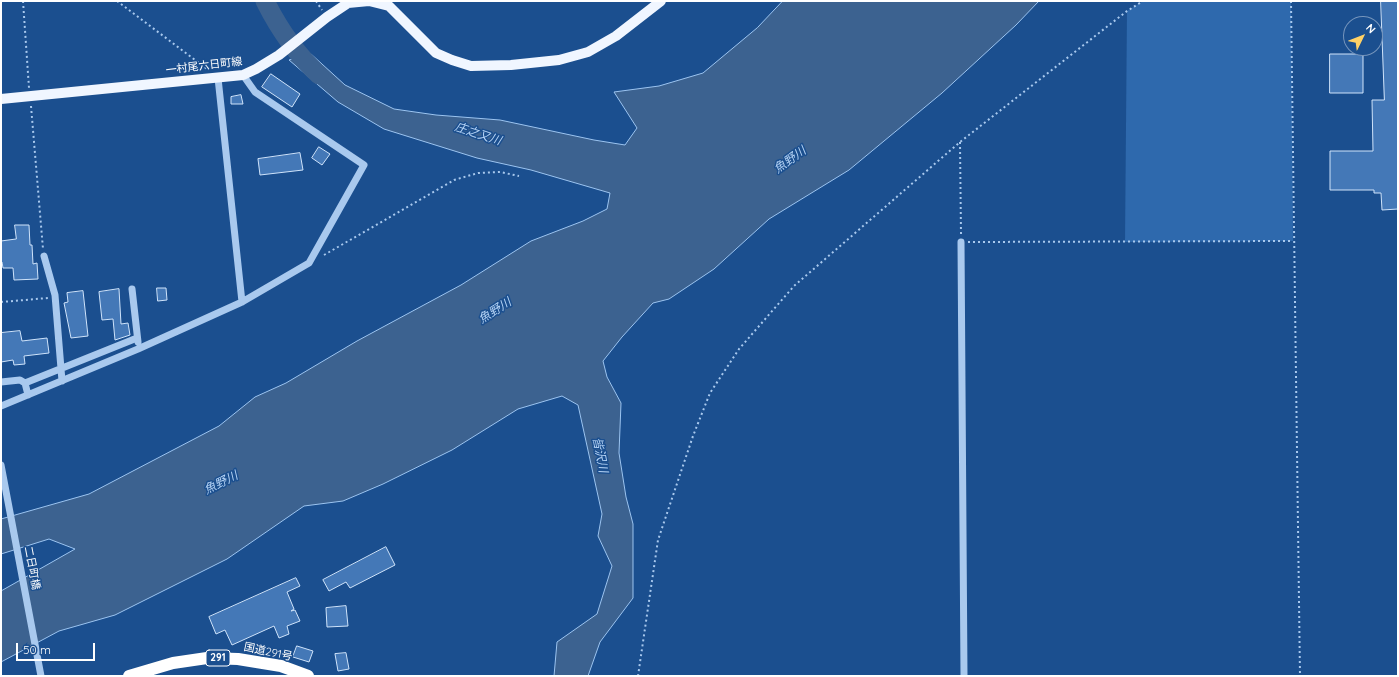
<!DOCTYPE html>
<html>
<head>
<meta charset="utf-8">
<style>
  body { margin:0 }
  #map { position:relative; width:1399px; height:677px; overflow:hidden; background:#1b4f8f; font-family:Quicksand,sans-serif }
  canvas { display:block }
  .frame { position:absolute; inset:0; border:2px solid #fff; pointer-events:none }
  .north { position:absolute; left:1343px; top:16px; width:40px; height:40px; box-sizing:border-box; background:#1b4f8f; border:1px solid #7695bc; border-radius:50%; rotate:47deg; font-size:11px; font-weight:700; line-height:16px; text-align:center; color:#fff }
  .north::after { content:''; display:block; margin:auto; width:14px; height:18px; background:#ffd166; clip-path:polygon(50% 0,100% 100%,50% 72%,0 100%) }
  .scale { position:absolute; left:16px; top:643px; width:79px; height:18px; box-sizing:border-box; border:2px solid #fff; border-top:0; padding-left:5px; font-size:12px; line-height:14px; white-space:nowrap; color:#fff; -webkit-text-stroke:3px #1b4f8f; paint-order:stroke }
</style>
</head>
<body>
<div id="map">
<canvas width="1399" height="677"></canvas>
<div class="frame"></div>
<div class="north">N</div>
<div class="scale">50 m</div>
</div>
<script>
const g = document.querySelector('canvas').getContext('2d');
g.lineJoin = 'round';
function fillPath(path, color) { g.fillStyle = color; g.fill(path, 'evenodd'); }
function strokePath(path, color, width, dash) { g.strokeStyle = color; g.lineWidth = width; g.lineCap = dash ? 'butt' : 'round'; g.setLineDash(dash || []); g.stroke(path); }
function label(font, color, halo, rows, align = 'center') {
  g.font = font + ' Quicksand,"Noto Sans JP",sans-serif'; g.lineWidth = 3; g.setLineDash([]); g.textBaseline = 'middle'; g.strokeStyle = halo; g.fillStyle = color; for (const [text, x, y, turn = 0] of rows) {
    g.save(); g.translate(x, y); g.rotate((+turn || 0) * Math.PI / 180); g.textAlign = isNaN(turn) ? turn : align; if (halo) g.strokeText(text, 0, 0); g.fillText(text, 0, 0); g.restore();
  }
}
const green = new Path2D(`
  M 1143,1 L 1291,1 L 1293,241 L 1125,242 L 1127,11 Z`);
const water = new Path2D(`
  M 783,1 L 1039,1 L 1016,25 L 942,93 L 849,170 L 769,219 L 714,269 L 669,299 L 653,303 L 622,337 L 603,361 L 607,377 L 621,403 L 619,453 L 626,497 L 633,524 L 633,598 L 600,642 L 588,676 L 554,676 L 557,642 L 597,614 L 612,566 L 598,536 L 602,514 L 578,405 L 562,396 L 518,409 L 452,450 L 383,484 L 343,501 L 304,506 L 227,559 L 115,615 L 59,631 L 1,662 L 1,591 L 75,549 L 49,539 L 1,554 L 1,519 L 89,494 L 219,426 L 255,397 L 286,383 L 357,341 L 461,285 L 531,241 L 583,221 L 607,209 L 610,193 L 531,170 L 477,158 L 384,129 L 338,102 L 289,60 L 311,54 L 345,85 L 394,109 L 436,115 L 500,120 L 594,140 L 625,145 L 637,128 L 614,92 L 659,86 L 703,73 L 757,28 Z`);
const river = new Path2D(`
  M 265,1 C 279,29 296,54 319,75`);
const building = new Path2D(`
  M 1381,1 L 1398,1 L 1398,209 L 1382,210 L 1381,193 L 1374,193 L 1374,190 L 1330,190 L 1330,151 L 1373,151 L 1372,100 L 1384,100 Z
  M 1330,54 L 1363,54 L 1363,93 L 1330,93 Z
  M 271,74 L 300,94 L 292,107 L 262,87 Z
  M 241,95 L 243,104 L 231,104 L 231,97 Z
  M 319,147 L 330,154 L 322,165 L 312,158 Z
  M 300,153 L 303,170 L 260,175 L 258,159 Z
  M 15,225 L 29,225 L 30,245 L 32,245 L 33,264 L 37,263 L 38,279 L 14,280 L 13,268 L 3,268 L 2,262 L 1,262 L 1,241 L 16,239 Z
  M 157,288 L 166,288 L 167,300 L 158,301 Z
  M 119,289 L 121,324 L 128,323 L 130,335 L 115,340 L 113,319 L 102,320 L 99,292 Z
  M 83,291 L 88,336 L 71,338 L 64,303 L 68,302 L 67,293 Z
  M 20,331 L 22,341 L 47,338 L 49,353 L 24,356 L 25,364 L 14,365 L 13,360 L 1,362 L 1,333 Z
  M 386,547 L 395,565 L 350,588 L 346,582 L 329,591 L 323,580 Z
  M 296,578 L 300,586 L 287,592 L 294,609 L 291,611 L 295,610 L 300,621 L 287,626 L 289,634 L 279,638 L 274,626 L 232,645 L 225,630 L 216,634 L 209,617 Z
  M 346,606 L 348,626 L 327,627 L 326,608 Z
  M 297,646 L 313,651 L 309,662 L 293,657 Z
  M 346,653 L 349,669 L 338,671 L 335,654 Z`);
const path = new Path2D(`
  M 23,1 L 29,88
  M 117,1 L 207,69
  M 316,1 L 322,10
  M 1291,1 L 1300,676
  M 31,106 L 43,249
  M 960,142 L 961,235
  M 968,242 L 1293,241
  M 324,255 L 454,180 L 478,173 L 500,172 L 519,176
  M 1,302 L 48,298
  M 638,676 L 658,540 L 693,436 L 710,393 L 739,349 L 794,286 L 960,142 L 1127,11 L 1143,1`);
const minor = new Path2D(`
  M 218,78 L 242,302
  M 961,242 L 964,676
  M 44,256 L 55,295 L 62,381
  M 132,289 L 138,342
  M 1,382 L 20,380 L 25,383 L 28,395
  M 25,383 L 137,338
  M 1,406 L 138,349 L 242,302 L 309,263 L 364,165 L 255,92 L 243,75
  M 1,465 L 41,676`);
const major = new Path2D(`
  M 1,99 L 243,75 L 256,69 L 279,55 L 327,17 L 348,3 L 369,1 L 389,6 L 436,53 L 452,60 L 471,66 L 511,65 L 559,60 L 588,52 L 616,36 L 661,1`);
const highway = new Path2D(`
  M 129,676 L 173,663 L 207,658 L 238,659 L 281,666 L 308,676`);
const shields = [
  [218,658,24]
];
const shieldNames = [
  ["291",218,658]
];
const streetNames = [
  ["一村尾六日町線",204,66,-7],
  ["二日町橋",32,568,79],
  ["国道291号",268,652,12]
];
const waterNames = [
  ["庄之又川",478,134,18],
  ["魚野川",790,160,-36],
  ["魚野川",495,311,-33],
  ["皆沢川",600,455,79],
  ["魚野川",221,483,-27]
];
fillPath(green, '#2e69ad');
fillPath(water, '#3c6290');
strokePath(water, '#9cc4f0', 1);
strokePath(river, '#3c6290', 19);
fillPath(building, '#4478b7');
strokePath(building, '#cfe3fa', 1);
strokePath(path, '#a9c9ee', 2, [2, 3]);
strokePath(minor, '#a9c9ee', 7);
strokePath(major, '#f0f6ff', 10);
strokePath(highway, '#fff', 12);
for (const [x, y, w] of shields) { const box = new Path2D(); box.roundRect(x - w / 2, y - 8, w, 16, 3); g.fillStyle = '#1b4f8f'; g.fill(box); strokePath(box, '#fff', 1); }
label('bold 10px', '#fff', null, shieldNames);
label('11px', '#fff', '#1b4f8f', streetNames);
label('italic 12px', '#b5d3f5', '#1b4f8f', waterNames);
</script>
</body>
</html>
